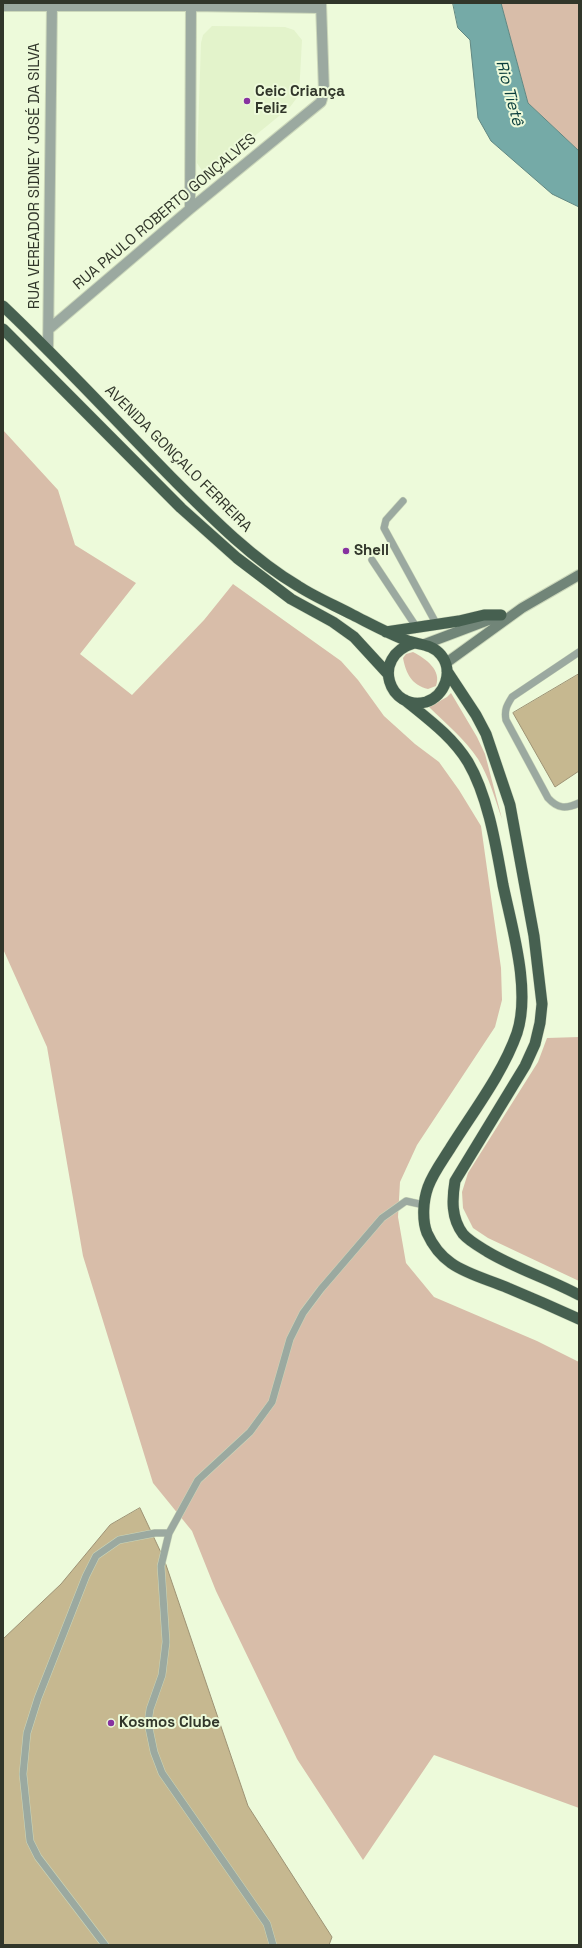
<!DOCTYPE html>
<html>
<head>
<meta charset="utf-8">
<style>
  body { margin:0 }
  #map { position:relative; width:582px; height:1948px; overflow:hidden; background:#edfada; font-family:"Space Grotesk",sans-serif }
  canvas { display:block }
  .frame { position:absolute; inset:0; border:4px solid #31362a; pointer-events:none }
</style>
</head>
<body>
<div id="map">
<canvas width="582" height="1948"></canvas>
<div class="frame"></div>
</div>
<script>
const g = document.querySelector('canvas').getContext('2d');
g.lineJoin = 'round';
function fillPath(path, color) { g.fillStyle = color; g.fill(path, 'evenodd'); }
function strokePath(path, color, width, dash) { g.strokeStyle = color; g.lineWidth = width; g.lineCap = dash ? 'butt' : 'round'; g.setLineDash(dash || []); g.stroke(path); }
function label(font, color, halo, rows, align = 'center') {
  g.font = font + ' "Space Grotesk",sans-serif'; g.lineWidth = 4; g.setLineDash([]); g.textBaseline = 'middle'; g.strokeStyle = halo; g.fillStyle = color; for (const [text, x, y, turn = 0] of rows) {
    g.save(); g.translate(x, y); g.rotate((+turn || 0) * Math.PI / 180); g.textAlign = isNaN(turn) ? turn : align; if (halo) g.strokeText(text, 0, 0); g.fillText(text, 0, 0); g.restore();
  }
}
const built = new Path2D(`
  M 212,26 L 285,27 L 294,30 L 302,40 L 299,95 L 290,107 L 223,162 L 214,172 L 205,175 L 197,163 L 201,43 L 203,35 Z`);
const green = new Path2D(`
  M 501,3 L 579,3 L 579,151 L 528,103 Z
  M 3,430 L 58,490 L 75,545 L 136,583 L 80,654 L 132,695 L 204,620 L 233,584 L 341,661 L 358,680 L 384,716 L 415,744 L 439,762 L 459,790 L 481,826 L 501,968 L 502,1000 L 495,1027 L 417,1145 L 400,1182 L 398,1217 L 406,1263 L 434,1297 L 537,1341 L 579,1362 L 579,1808 L 434,1755 L 363,1860 L 297,1759 L 216,1591 L 192,1531 L 153,1483 L 83,1256 L 47,1047 L 3,949 Z
  M 413,652 C 426,659 442,670 436,686 L 428,689 C 412,685 406,674 403,658 L 406,654 Z
  M 451,693 L 477,737 L 485,754 L 502,819 C 495,799 489,777 478,759 C 465,739 445,723 429,707 L 447,697 Z
  M 579,1037 L 579,1281 L 488,1238 L 473,1228 L 463,1208 L 462,1192 L 468,1173 L 538,1062 L 547,1038 Z`);
const water = new Path2D(`
  M 453,3 L 501,3 L 528,103 L 579,151 L 579,207 L 552,194 L 491,141 L 478,118 L 470,40 L 458,28 Z`);
const building = new Path2D(`
  M 579,674 L 579,771 L 555,787 L 513,713 Z
  M 140,1508 L 164,1559 L 248,1806 L 332,1937 L 329,1945 L 3,1945 L 3,1639 L 61,1584 L 110,1525 Z`);
const service = new Path2D(`
  M 403,501 L 386,520 L 384,528 L 437,625
  M 372,560 L 417,628
  M 579,652 L 512,697 C 507,705 504,710 506,720 L 548,798 C 558,809 566,809 579,803
  M 105,1945 L 38,1857 L 30,1841 L 23,1774 L 27,1733 L 38,1698 L 86,1576 L 96,1556 L 119,1540 L 155,1533 L 169,1533
  M 273,1945 L 267,1924 L 162,1773 L 154,1752 L 148,1723 L 150,1709 L 162,1675 L 166,1642 L 161,1566 L 169,1533 L 198,1480 L 250,1432 L 272,1402 L 290,1339 L 303,1313 L 321,1289 L 382,1218 L 406,1201 L 424,1205`);
const minor = new Path2D(`
  M 3,6 L 191,6 L 321,8
  M 190,209 L 191,3
  M 49,329 L 190,209 L 321,102 L 324,92 L 321,3
  M 48,350 L 52,3`);
const secondary = new Path2D(`
  M 425,644 L 499,616
  M 446,663 L 522,608 L 579,575`);
const trunk = new Path2D(`
  M 3,306 C 61,361 115,420 171,477 C 210,516 251,558 298,586 C 315,597 334,605 353,615 C 371,624 389,634 408,641 C 420,645 432,644 441,655 C 454,671 445,696 426,702 C 390,712 369,657 414,643
  M 3,329 L 181,508 L 237,558 L 291,599 L 333,622 L 354,637 L 388,674
  M 386,632 L 459,621 L 484,615 L 501,615
  M 447,671 L 476,715 L 486,734 L 510,805 L 534,936 L 542,1004 L 540,1023 L 535,1044 L 525,1066 L 455,1181 C 452,1199 451,1218 463,1234 C 469,1241 480,1247 488,1252 C 517,1269 549,1279 579,1295
  M 405,700 C 428,719 452,736 468,762 C 488,796 496,846 503,885 C 512,928 531,990 517,1033 C 503,1073 473,1112 451,1147 C 443,1160 433,1173 428,1187 C 423,1201 422,1220 427,1233 C 432,1244 441,1256 451,1263 C 468,1275 490,1280 508,1288 C 532,1298 555,1308 579,1319`);
const markers = [
  [247,101,4,"#8732a0"],
  [346,551,4,"#8732a0"],
  [111,1723,4,"#8732a0"]
];
const poiNames = [
  ["Ceic Criança",255,92],
  ["Feliz",255,109],
  ["Shell",354,551],
  ["Kosmos Clube",119,1723]
];
const streetNames = [
  ["RUA VEREADOR SIDNEY JOSÉ DA SILVA",35,176,-90],
  ["RUA PAULO ROBERTO GONÇALVES",165,212,-40],
  ["AVENIDA GONÇALO FERREIRA",178,459,45]
];
const waterNames = [
  ["Rio Tietê",509,93,75]
];
fillPath(built, '#e3f3cb');
fillPath(green, '#d8bda9');
fillPath(water, '#75aaa7');
strokePath(water, '#618782', 1);
fillPath(building, '#c6b890');
strokePath(building, '#9d9274', 1);
strokePath(service, '#cbd7ba', 8);
strokePath(minor, '#cbd7ba', 12);
strokePath(secondary, '#cbd7ba', 12);
strokePath(trunk, '#cbd7ba', 12);
strokePath(service, '#9ba9a0', 7);
strokePath(minor, '#9ba9a0', 10);
strokePath(secondary, '#718578', 10);
strokePath(trunk, '#466050', 11);
for (const [x, y, r, color] of markers) { const dot = new Path2D(); dot.arc(x, y, r, 0, 2 * Math.PI); g.fillStyle = color; g.fill(dot); strokePath(dot, '#edfada', 1.5); }
label('bold 15px', '#31362a', '#edfada', poiNames, 'left');
label('15px', '#31362a', '#edfada', streetNames);
label('italic 16px', '#093d3c', '#edfada', waterNames);
</script>
</body>
</html>
